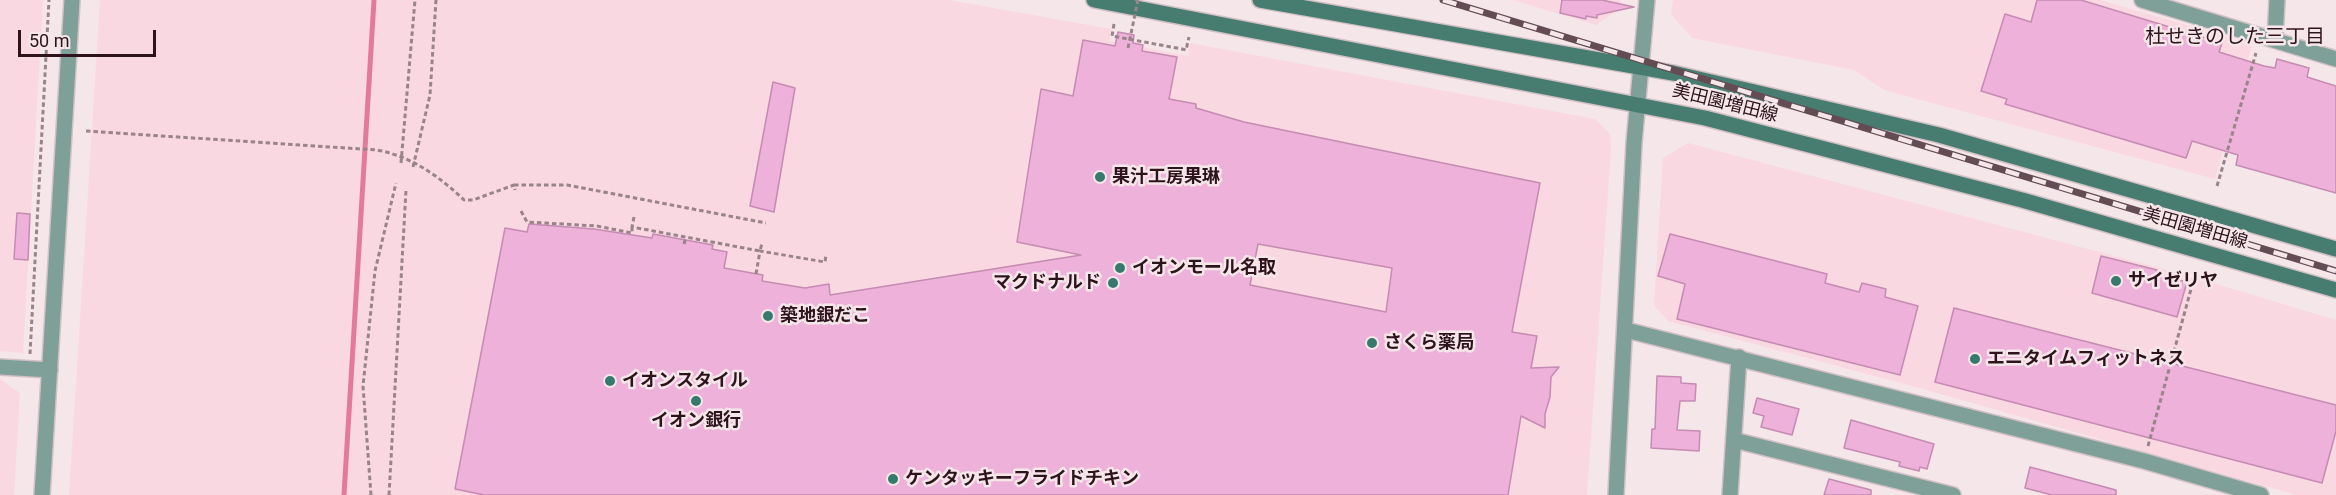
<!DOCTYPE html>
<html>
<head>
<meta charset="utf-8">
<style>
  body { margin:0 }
  #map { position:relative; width:2336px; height:495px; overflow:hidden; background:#f5e6ea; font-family:Roboto,sans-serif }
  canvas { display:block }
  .scale { position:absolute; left:18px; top:30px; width:138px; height:27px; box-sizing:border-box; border:3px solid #2d131c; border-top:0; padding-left:8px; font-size:18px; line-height:21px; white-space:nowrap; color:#2d131c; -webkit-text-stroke:4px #f5e6ea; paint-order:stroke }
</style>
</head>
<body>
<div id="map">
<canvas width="2336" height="495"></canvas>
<div class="scale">50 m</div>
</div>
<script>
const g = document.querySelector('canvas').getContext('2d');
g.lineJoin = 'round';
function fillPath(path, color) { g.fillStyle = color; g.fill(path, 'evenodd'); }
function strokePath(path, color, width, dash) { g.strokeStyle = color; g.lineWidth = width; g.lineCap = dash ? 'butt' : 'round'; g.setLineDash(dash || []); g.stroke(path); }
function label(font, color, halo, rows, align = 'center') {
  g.font = font + ' Roboto,"Noto Sans JP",sans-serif'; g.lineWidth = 5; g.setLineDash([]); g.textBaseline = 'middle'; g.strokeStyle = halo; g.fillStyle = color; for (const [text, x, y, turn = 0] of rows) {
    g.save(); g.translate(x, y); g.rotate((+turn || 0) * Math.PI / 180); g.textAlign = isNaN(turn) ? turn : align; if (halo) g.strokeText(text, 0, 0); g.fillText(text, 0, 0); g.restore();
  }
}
const built = new Path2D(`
  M 0,0 L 43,0 L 23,353 L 0,351 Z
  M 100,0 L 949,0 L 1111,29 L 1109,41 L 1188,56 L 1190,43 L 1595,119 L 1610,134 L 1611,149 L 1587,495 L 69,495 Z
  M 1513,0 L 1621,0 L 1620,8 L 1596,25 Z
  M 1673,0 L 2100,0 L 2252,44 L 2215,179 L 1884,90 L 1854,70 L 1692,38 L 1671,14 Z
  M 1688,143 L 2190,276 L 2336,320 L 2336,495 L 2297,495 L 1905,384 L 1668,321 L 1654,305 L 1663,158 Z
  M 0,379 L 20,393 L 14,495 L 0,495 Z`);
const stream = new Path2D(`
  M 344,495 L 374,0`);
const building = new Path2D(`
  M 1562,0 L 1602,0 L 1634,7 L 1597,15 L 1597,18 L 1586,16 L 1586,19 L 1560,13 Z
  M 2037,0 L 2081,0 L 2222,43 L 2219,52 L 2264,66 L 2275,68 L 2277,59 L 2309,68 L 2307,77 L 2336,86 L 2336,193 L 2236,165 L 2238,155 L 2192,141 L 2186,158 L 2005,104 L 2007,99 L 1981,91 L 2005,14 L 2031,22 Z
  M 1118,32 L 1134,35 L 1133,43 L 1143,45 L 1142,51 L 1177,57 L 1169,99 L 1196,104 L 1196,108 L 1244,122 L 1540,183 L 1512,332 L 1537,336 L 1531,368 L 1559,367 L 1551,377 L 1550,397 L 1545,414 L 1545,428 L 1521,416 L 1508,495 L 484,495 L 455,489 L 505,228 L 527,232 L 529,224 L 594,229 L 652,238 L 653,234 L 713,245 L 712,249 L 727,252 L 724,268 L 763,275 L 762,281 L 805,288 L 829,284 L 830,295 L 1081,255 L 1017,242 L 1041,89 L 1073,96 L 1083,40 L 1115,46 ZM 1258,244 L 1392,268 L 1386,312 L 1250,285 Z
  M 773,82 L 795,88 L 774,212 L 750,206 Z
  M 17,213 L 30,214 L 28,260 L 14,259 Z
  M 1670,234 L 1827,274 L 1825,283 L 1859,292 L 1862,283 L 1886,289 L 1885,297 L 1918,306 L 1900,375 L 1677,319 L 1685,284 L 1658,276 Z
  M 2101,256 L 2157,270 L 2156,274 L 2187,282 L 2177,317 L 2092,293 Z
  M 1954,308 L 2336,405 L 2336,431 L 2322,483 L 1935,382 Z
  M 1657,376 L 1681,377 L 1681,383 L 1696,384 L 1695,401 L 1680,401 L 1677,430 L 1700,431 L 1699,451 L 1651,448 L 1652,429 L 1655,429 Z
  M 1757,398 L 1799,409 L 1792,435 L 1761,427 L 1764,416 L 1753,413 Z
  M 1851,420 L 1934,444 L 1927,469 L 1920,467 L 1919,471 L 1899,466 L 1900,462 L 1844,448 Z
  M 2030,467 L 2116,490 L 2116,495 L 2052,495 L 2025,488 Z
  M 1829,479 L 1871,490 L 1871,495 L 1824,495 Z`);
const path = new Path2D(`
  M 1114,24 L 1112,36 L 1182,49 L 1186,50 L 1189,37
  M 86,131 L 377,150 C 411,156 440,177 464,200 L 473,200 L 514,185 L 515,190
  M 401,163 L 415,0
  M 413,167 L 430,95 L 436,0
  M 514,185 L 567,185 L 766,223
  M 2217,186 L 2256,53
  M 521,211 L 527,222 L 597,226 L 632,233 L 632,227
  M 634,217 L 632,227 L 760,251 L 762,243
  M 684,244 L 686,237
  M 756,274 L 760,251 L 825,262 L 826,254
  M 30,354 L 49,0
  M 2148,446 L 2196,271
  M 371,495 L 363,386 L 375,271 L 396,183
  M 389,495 L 406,190`);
const minor = new Path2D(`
  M 2142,0 L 2336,59
  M 2275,40 L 2277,0
  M 0,367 L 50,370
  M 1734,440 L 1953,495
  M 1730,495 L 1739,357`);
const tertiary = new Path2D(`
  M 1626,330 L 2144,461 L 2261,495
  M 42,495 L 72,0
  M 1616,495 L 1634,143 L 1647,0`);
const secondary = new Path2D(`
  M 1094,0 L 1705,118 L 2022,200 L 2336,290
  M 1260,0 L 1673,73 L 1939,135 L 2336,249`);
const rail = new Path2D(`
  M 1443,0 L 2336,271`);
const pathBridge = new Path2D(`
  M 1128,48 L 1138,0`);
const markers = [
  [1100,177,6,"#367a6d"],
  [1120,268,6,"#367a6d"],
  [2116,281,6,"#367a6d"],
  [1113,283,6,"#367a6d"],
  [768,316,6,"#367a6d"],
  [1372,343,6,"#367a6d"],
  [1975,359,6,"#367a6d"],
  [610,381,6,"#367a6d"],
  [696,401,6,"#367a6d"],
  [893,479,6,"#367a6d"]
];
const streetNames = [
  ["美田園増田線",1725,104,14],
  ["美田園増田線",2195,229,16]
];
const poiNames = [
  ["果汁工房果琳",1112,177],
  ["イオンモール名取",1132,268],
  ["サイゼリヤ",2128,281],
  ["マクドナルド",1101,283,"right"],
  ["築地銀だこ",780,316],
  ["さくら薬局",1384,343],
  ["エニタイムフィットネス",1987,359],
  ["イオンスタイル",622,381],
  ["イオン銀行",696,421,"center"],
  ["ケンタッキーフライドチキン",905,479]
];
const neighbourhoodNames = [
  ["杜せきのした三丁目",2235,38]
];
fillPath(built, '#fad8e1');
strokePath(stream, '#e37a9e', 5);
fillPath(building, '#eeb1da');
strokePath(building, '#c58bb2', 1.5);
strokePath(minor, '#d1c0c5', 18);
strokePath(tertiary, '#d1c0c5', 18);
strokePath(secondary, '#d1c0c5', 18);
strokePath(path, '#98848a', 3, [4.5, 3]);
strokePath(minor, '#7ea098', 15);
strokePath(tertiary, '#7ea098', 15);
strokePath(secondary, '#477c71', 15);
strokePath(rail, '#634c54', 7);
strokePath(rail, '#f5e6ea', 4.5, [14]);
strokePath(pathBridge, '#98848a', 3, [4.5, 3]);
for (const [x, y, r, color] of markers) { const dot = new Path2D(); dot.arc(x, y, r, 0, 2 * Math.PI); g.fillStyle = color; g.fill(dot); strokePath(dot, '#f5e6ea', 2); }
label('18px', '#2d131c', '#f5e6ea', streetNames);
label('bold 18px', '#2d131c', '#f5e6ea', poiNames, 'left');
label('20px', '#2d131c', '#f5e6ea', neighbourhoodNames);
</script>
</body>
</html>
